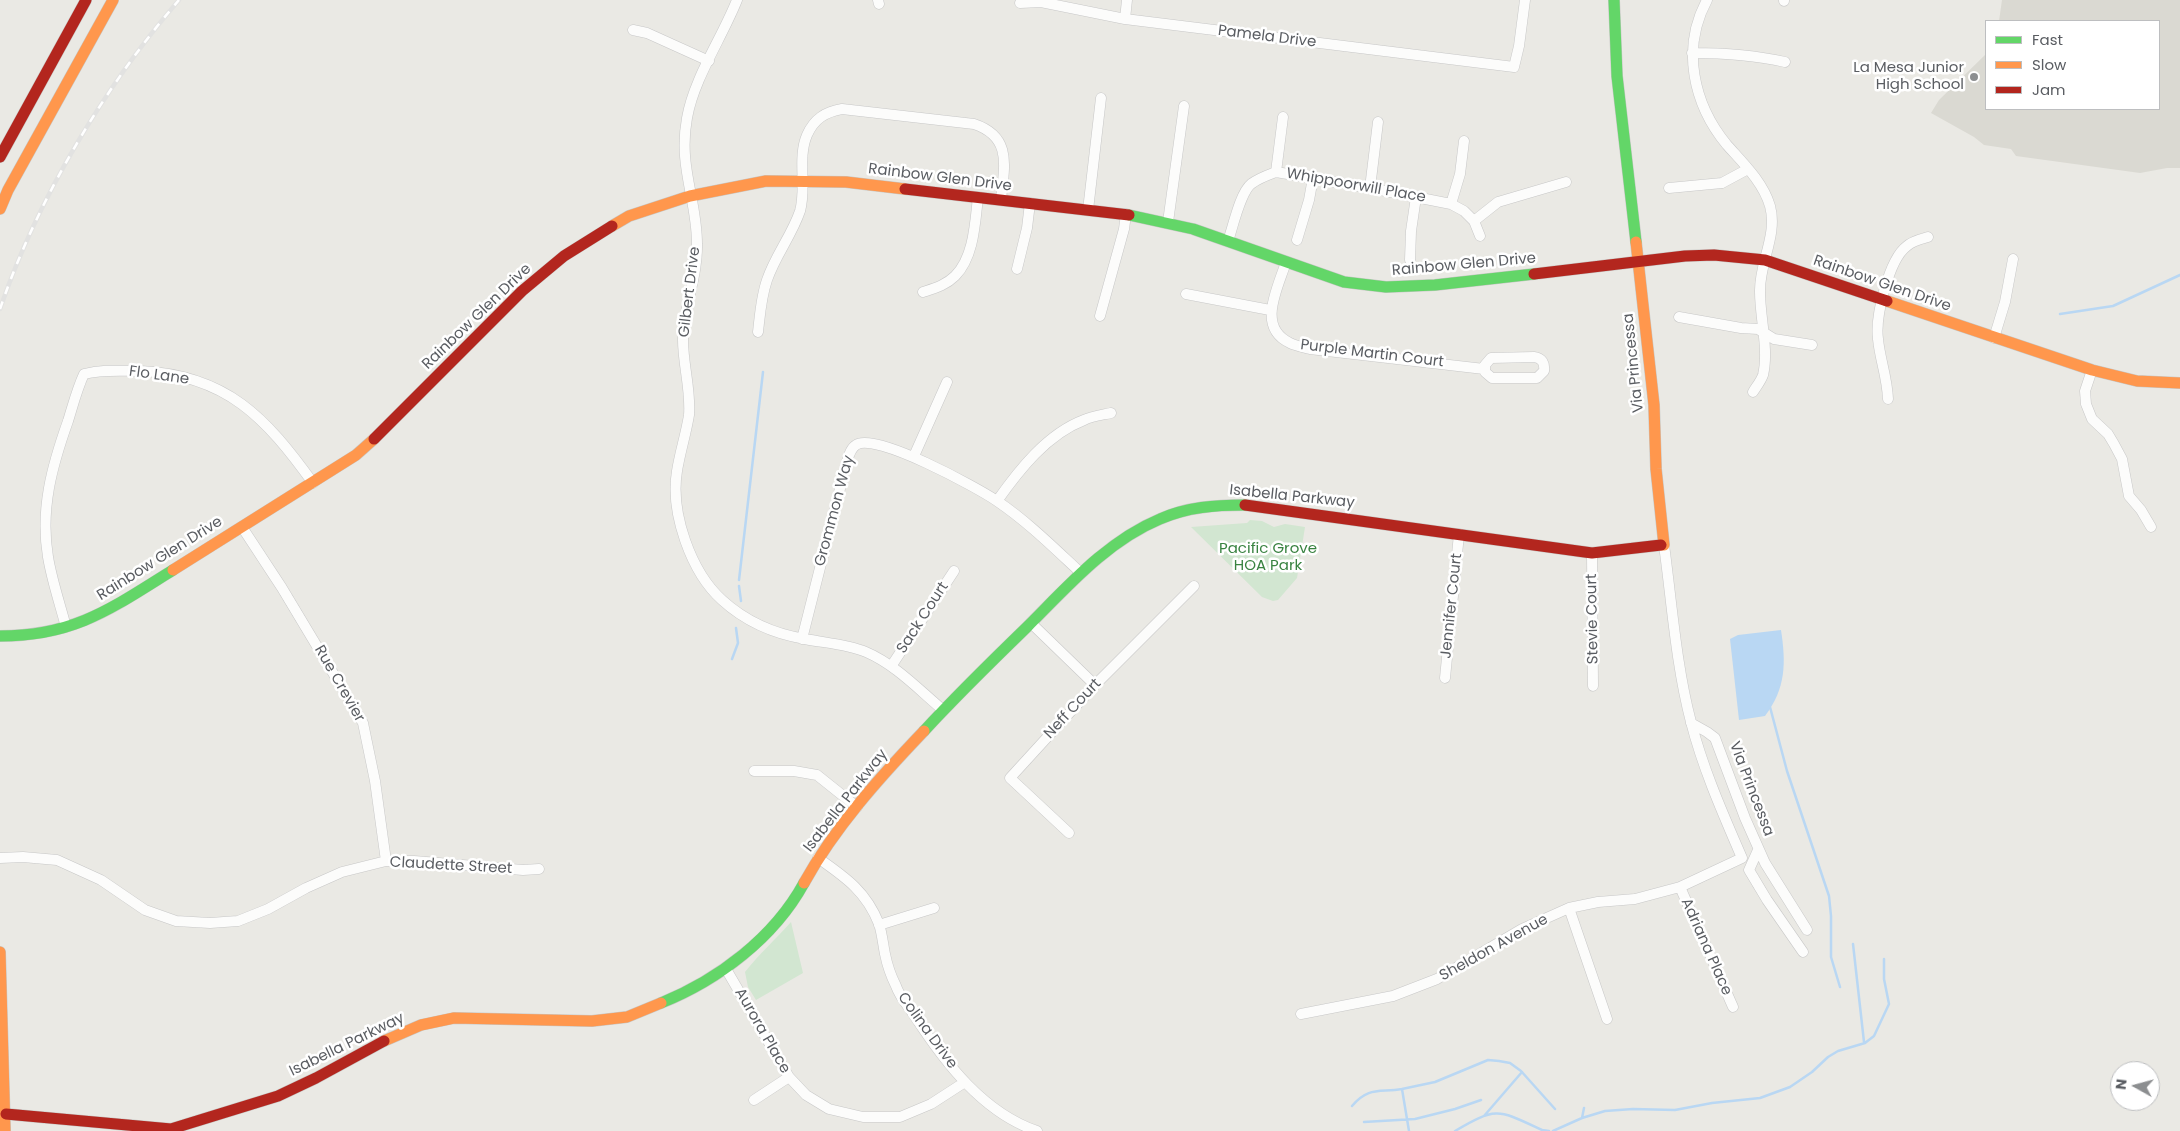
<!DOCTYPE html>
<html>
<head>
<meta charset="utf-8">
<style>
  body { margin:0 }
  #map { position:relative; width:2180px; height:1131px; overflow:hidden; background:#eae9e4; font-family:Poppins,sans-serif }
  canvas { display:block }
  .legend { position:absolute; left:1985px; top:20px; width:175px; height:90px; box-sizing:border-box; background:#fff; border:1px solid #bdbec0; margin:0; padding:6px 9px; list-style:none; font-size:15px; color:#5a5d62 }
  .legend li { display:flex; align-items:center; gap:10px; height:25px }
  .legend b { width:25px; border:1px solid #bdbec0 }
  .north { position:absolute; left:2110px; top:1061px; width:50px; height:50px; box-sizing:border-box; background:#fff; border:1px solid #bdbec0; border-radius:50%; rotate:277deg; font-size:14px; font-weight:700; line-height:20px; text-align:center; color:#5a5d62 }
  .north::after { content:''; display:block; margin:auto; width:18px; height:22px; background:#8c8e90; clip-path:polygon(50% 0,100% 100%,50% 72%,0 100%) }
</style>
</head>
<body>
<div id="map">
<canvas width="2180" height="1131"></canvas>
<ul class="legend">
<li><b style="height:6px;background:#63d668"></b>Fast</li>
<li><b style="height:6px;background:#ff974d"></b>Slow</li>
<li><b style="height:6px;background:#b3261e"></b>Jam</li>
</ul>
<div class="north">N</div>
</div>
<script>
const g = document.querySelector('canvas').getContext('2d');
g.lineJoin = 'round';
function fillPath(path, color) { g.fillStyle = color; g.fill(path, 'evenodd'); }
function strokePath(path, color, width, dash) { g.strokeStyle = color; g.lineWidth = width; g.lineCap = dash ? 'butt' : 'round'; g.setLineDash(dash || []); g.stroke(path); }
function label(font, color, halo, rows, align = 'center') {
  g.font = font + ' Poppins,sans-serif'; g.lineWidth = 5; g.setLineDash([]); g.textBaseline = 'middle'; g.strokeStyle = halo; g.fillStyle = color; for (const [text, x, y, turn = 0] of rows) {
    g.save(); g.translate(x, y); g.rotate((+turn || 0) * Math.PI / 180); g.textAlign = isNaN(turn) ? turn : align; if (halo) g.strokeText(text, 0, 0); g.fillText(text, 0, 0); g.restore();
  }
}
const education = new Path2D(`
  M 2002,0 L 2180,0 L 2180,168 L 2167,168 L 2140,173 L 2016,156 L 2011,149 L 1984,145 L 1974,137 L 1931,113 L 1939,100 L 1986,54 L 1986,109 L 2159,109 L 2159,21 L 1999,21 Z`);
const green = new Path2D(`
  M 1250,520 L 1262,521 L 1274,527 L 1285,524 L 1305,527 L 1297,578 L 1278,600 L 1273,601 L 1262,597 L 1191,527 L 1247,523 Z
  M 791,922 L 803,973 L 756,1000 L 748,987 L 745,972 C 759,954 776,939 791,922 Z`);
const water = new Path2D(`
  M 1781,630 C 1786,663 1786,688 1765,716 L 1739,720 L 1730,639 L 1738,635 Z`);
const stream = new Path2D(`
  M 2060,314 L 2113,306 L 2180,275
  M 739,580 L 763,372
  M 739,586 L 741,601
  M 732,659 L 738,643 L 736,628
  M 1770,707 L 1787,771 L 1829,896 L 1831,916 L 1831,957 L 1840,987
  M 1853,944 L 1864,1042
  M 1352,1106 C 1369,1086 1380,1093 1402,1089
  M 1484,1116 L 1522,1072
  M 1582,1118 L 1584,1108
  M 1364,1122 L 1415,1119 L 1455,1109 L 1481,1100
  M 1409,1131 L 1402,1089 L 1435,1082 L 1488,1060 L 1499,1061 L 1510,1063 L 1521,1071 L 1555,1109
  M 1455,1131 C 1497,1106 1499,1110 1542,1130 L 1549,1131
  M 1553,1131 L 1582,1118 L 1605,1111 L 1633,1109 L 1675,1110 L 1712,1103 L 1760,1098 L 1790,1087 L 1812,1072 L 1828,1057 L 1838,1051 L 1865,1043 L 1874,1036 L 1889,1004 L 1884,979 L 1884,959`);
const street = new Path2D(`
  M 737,0 C 722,38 694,78 687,118 C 678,167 697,199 697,244 C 698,277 683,308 683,340 C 683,365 691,390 689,415 C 686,434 680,452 677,471 C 670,513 691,572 722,600 C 745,621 775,634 805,639 C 825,643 847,644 866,652 C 896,665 918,689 943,710
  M 878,0 L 879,4
  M 1707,0 C 1681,48 1693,104 1727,145 C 1743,163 1763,182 1770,206 C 1778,235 1759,263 1760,292 C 1760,318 1769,350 1763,375 C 1761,381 1756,387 1753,392
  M 1784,1 L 1784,0
  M 1020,3 L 1041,2 L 1125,19 L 1514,67 L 1519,46 L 1525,0
  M 1125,19 L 1127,0
  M 633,30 L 647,33 L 709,61
  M 1692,53 C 1724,53 1754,55 1785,62
  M 1276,172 L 1283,117
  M 1370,188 L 1378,122
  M 1669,188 L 1722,183 L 1748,169
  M 1451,204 L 1460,174 L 1464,141
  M 1088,210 L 1101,98
  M 1474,221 L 1498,202 L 1566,182
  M 1168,222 L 1184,106
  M 1297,240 L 1309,200 L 1313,178
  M 1228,241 C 1233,227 1240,193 1251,184 C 1259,178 1268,175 1276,172 L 1370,188 L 1451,204 L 1464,211 L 1474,221 L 1480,236
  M 1410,260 L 1411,231 L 1416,197
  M 1286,262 C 1278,288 1256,327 1290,343 C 1296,346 1303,347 1310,349 L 1484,369
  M 1017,269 L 1027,228 L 1030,203
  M 923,292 C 935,288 946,285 955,276 C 974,257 975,223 978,197
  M 1186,294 L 1270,310
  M 1100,316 L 1124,229 L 1126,214
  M 1679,317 L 1741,328 L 1758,329 L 1774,339 L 1812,345
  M 758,332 C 760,315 761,297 767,280 C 775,256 792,235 800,211 C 807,187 797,158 807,135 C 814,119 825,112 842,109 L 974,124 C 1013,137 1004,167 1001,200
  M 1994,338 L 2005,302 L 2013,259
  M 1534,357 C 1542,358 1545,363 1544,371 L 1537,378 L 1492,378 L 1485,372 L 1485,365 L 1491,358 Z
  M 2092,370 L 2085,391 L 2086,404 L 2092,419 L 2108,434 L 2114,444 L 2122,459 L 2129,496 L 2141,510 L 2151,527
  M 1888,399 C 1887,376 1880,360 1878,339 C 1875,317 1889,259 1907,246 C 1912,241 1921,239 1928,237
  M 914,456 L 947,382
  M 997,501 C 1019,470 1047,434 1084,420 C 1092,416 1102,415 1111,413
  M 242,527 L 282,588 L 363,723 L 375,781 L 386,861
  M 1592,553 L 1593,686
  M 1031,623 L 1095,685
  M 66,627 C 60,604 52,581 48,557 C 40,509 52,466 68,421 C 73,405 77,389 84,374 C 103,369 122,371 141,371 C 227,375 266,418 313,483
  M 802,639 L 847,461 C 849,455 851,448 856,445 C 874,431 978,488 997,501 C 1028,522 1054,548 1081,573
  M 892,665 L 954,571
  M 1445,678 L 1459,534
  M 1691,723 L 1707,732 L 1715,738 L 1745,818 L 1765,863 L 1807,930
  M 754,771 L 794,771 L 817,775 L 857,807
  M 1069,833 L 1010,778 L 1095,685 L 1194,586
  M 1758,850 L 1749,870 L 1767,900 L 1803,952
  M 0,858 L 23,857 L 57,860 L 101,880 L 145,910 L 176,921 L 210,923 L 238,921 L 268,909 L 306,888 L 342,872 L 386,861 L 414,861 L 523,870 L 539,869
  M 818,858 C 845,877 866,891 879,924 C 882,933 883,944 885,954 C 887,964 891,976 896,986 C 900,998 910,1008 916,1018 C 946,1064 984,1113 1037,1131
  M 1680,887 L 1733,1007
  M 1569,908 L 1607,1019
  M 879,925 L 934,908
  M 726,969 L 789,1077 L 806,1095 L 829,1109 L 863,1117 L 900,1117 L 931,1104 L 965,1082
  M 1301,1014 L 1393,996 L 1437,979 L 1522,929 L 1569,908 L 1598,902 L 1635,899 L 1680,887 L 1742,858 C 1723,814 1703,769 1691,722 C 1676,665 1672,604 1664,545
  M 754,1100 L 789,1077`);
const fast = new Path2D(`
  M 1614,0 L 1617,76 L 1636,242
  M 1129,215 L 1193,229 L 1344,282 L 1386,287 L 1435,285 L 1534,274
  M 0,636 C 75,636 112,608 173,570
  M 924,731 C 957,695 993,660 1028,626 C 1067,587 1107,541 1160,519 C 1187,507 1216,505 1245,505
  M 661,1003 C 718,980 774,938 804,883`);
const slow = new Path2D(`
  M 0,209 L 8,190 L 113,0
  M 612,226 L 629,216 L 690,196 L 766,181 L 846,182 L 905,189
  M 1636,242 L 1654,405 L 1656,469 L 1664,545 L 1661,545
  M 1887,301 L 2092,370 L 2137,381 L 2180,383
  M 173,570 L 356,455 L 374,439
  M 804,883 C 835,827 880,777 924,731
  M 0,952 L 5,1131
  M 384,1041 L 421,1025 L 454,1018 L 592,1021 L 627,1017 L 661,1003`);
const jam = new Path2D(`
  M 0,157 L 86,0
  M 905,189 L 1129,215
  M 1534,274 L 1685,256 L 1714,255 L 1765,260 L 1887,301
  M 374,439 L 522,291 L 564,256 L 612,226
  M 1245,505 L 1592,553 L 1661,545
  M 6,1114 L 171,1129 L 278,1096 L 316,1078 L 384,1041`);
const rail = new Path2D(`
  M 0,309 C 37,200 104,87 179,0`);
const markers = [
  [1974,77,5,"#8c8e90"]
];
const streetNames = [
  ["Pamela Drive",1267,37,7],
  ["Rainbow Glen Drive",940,178,7],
  ["Whippoorwill Place",1356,186,10],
  ["Rainbow Glen Drive",1464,265,-5],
  ["Rainbow Glen Drive",1882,284,19],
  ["Gilbert Drive",690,292,-83],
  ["Rainbow Glen Drive",477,317,-44],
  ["Purple Martin Court",1372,354,7],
  ["Via Princessa",1634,363,-96],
  ["Flo Lane",159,376,8],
  ["Isabella Parkway",1292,497,6],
  ["Grommon Way",835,511,-75],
  ["Rainbow Glen Drive",160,559,-32],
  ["Jennifer Court",1452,606,-84],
  ["Sack Court",923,618,-57],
  ["Stevie Court",1593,619,-91],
  ["Rue Crevier",339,684,60],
  ["Neff Court",1073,709,-47],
  ["Via Princessa",1751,789,69],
  ["Isabella Parkway",846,801,-52],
  ["Claudette Street",451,866,3],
  ["Adriana Place",1706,947,66],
  ["Sheldon Avenue",1494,948,-29],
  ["Aurora Place",762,1031,60],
  ["Colina Drive",927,1031,54],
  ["Isabella Parkway",347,1045,-26]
];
const poiNames = [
  ["La Mesa Junior",1964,68],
  ["High School",1964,85]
];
const parkNames = [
  ["Pacific Grove",1268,549],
  ["HOA Park",1268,566]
];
fillPath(education, '#dad9d2');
fillPath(green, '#d2e6d1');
fillPath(water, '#b9d7f3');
strokePath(stream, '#b9d7f3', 2.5);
strokePath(street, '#c7c7c7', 11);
strokePath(fast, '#c6c6c4', 12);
strokePath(slow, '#c6c6c4', 12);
strokePath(jam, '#c6c6c4', 12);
strokePath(street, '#fcfcfb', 10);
strokePath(fast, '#63d668', 11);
strokePath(slow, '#ff974d', 11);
strokePath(jam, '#b3261e', 11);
strokePath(rail, '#e2e2e1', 4.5);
strokePath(rail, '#fff', 2.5, [8]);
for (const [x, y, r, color] of markers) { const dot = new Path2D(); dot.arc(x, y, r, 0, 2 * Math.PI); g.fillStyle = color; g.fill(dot); strokePath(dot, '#fff', 2); }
label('15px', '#5a5d62', '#fff', streetNames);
label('15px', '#5a5d62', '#fff', poiNames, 'right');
label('15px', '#398341', '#fff', parkNames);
</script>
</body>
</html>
